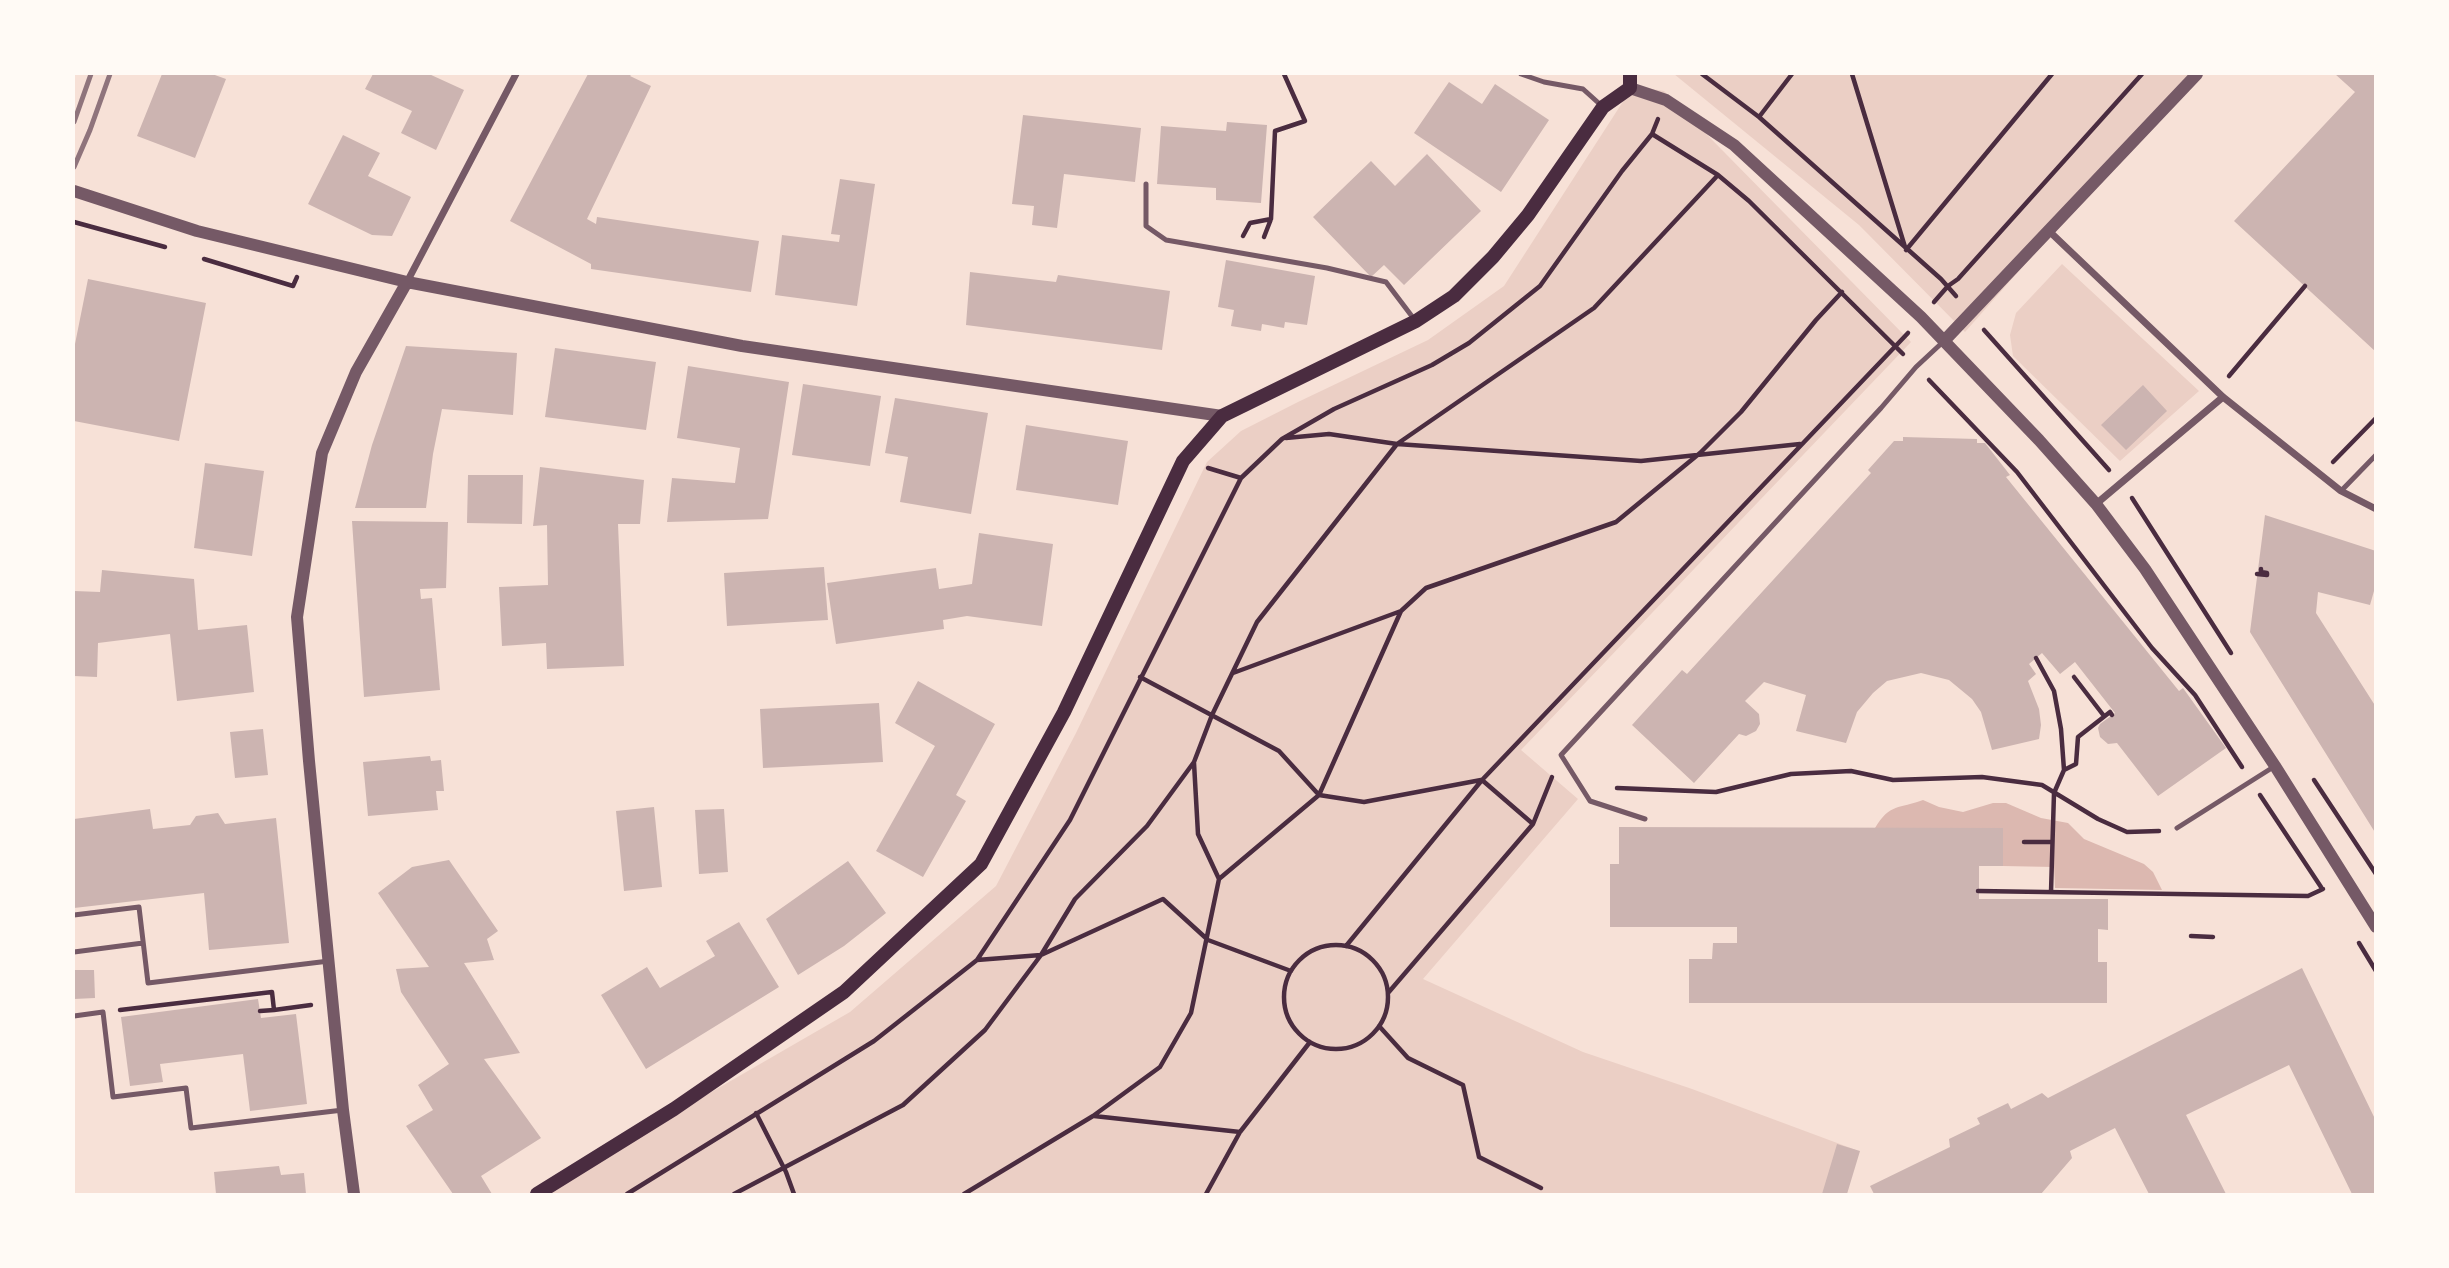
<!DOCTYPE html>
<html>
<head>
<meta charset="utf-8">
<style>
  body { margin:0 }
  #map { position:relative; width:2449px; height:1268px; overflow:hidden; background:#f7e1d7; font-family:Ubuntu,sans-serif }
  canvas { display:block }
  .frame { position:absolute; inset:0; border:75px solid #fffaf5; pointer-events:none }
</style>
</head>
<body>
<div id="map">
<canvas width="2449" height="1268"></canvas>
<div class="frame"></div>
</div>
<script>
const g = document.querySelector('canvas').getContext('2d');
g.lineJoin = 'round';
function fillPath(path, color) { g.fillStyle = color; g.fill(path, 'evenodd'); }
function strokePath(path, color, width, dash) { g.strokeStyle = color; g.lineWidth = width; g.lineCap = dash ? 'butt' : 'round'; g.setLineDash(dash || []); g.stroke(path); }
const green = new Path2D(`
  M 1674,74 L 2193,74 L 1965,332 L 1859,225 Z
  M 1633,86 L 1664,91 L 1911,342 L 1521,750 L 1578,799 L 1423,979 L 1583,1052 L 1692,1089 L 1856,1150 L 1843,1194 L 547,1194 L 677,1112 L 850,1012 L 996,886 L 1076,733 L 1207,462 L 1241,431 L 1298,402 L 1428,340 L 1504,286 Z
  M 2062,264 L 2199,391 L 2120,461 L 2013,356 L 2010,335 L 2016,313 Z`);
const water = new Path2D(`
  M 1923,800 L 1939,807 L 1963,812 L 1993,803 L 2006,803 L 2041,818 L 2068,823 L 2084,839 L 2144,864 L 2153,872 L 2162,890 L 2055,888 L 2054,867 L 2003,866 L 2003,828 L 1875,828 C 1890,803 1899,809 1923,800 Z`);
const building = new Path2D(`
  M 162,74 L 212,74 L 226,79 L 195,158 L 137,136 Z
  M 373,74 L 429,74 L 464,90 L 436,150 L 401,133 L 412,111 L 365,89 Z
  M 588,74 L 632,74 L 630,76 L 651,86 L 587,219 L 596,224 L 597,217 L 759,241 L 751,292 L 591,269 L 591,264 L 510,221 Z
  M 2335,74 L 2376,74 L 2376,352 L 2234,221 L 2355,92 Z
  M 1449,82 L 1482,104 L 1495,84 L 1549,120 L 1501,192 L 1414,133 Z
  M 1023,115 L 1141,128 L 1135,182 L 1064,174 L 1057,228 L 1032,225 L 1034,206 L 1012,204 Z
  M 1227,122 L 1267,125 L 1261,203 L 1216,200 L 1216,188 L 1157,184 L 1161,126 L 1226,131 Z
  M 343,135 L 380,153 L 368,176 L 411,197 L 392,236 L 372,235 L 308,204 Z
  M 1427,154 L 1481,211 L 1404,285 L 1384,265 L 1371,277 L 1313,217 L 1371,161 L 1395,186 Z
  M 840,179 L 875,184 L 857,306 L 775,295 L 782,235 L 839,242 L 840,235 L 831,234 Z
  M 1226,260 L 1315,276 L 1307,325 L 1285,322 L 1284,328 L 1262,324 L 1261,331 L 1231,326 L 1234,310 L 1218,307 Z
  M 970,272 L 1056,282 L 1058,275 L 1170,291 L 1162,350 L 966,325 Z
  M 88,279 L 206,303 L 179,441 L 74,421 L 74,349 Z
  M 406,346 L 517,353 L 513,415 L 442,409 L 433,454 L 426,508 L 355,508 L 372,445 Z
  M 555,348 L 656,362 L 646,430 L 545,417 Z
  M 688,366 L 789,382 L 768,519 L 667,522 L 672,478 L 735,483 L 740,448 L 677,438 Z
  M 803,384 L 881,396 L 870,466 L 792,455 Z
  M 2143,385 L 2167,411 L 2126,450 L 2101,425 Z
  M 895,398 L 988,413 L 971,514 L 900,502 L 908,457 L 885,453 Z
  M 1026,425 L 1128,441 L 1118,505 L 1016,490 Z
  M 1903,437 L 1977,439 L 1977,443 L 1985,443 L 2010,475 L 2006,477 L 2179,691 L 2183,688 L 2226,748 L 2158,796 L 2117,743 L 2108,744 L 2100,737 L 2098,728 L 2100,724 L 2115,713 L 2075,662 L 2060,674 L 2042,653 L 2029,664 L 2036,674 L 2028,681 L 2039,709 L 2041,725 L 2039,739 L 1992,750 L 1981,712 L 1972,699 L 1949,680 L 1921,673 L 1887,681 L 1873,693 L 1857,712 L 1846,743 L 1796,731 L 1806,695 L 1764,682 L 1745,701 L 1759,714 L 1760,724 L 1756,731 L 1746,736 L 1739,734 L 1694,783 L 1632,725 L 1682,670 L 1687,674 L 1871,473 L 1868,470 L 1894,441 L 1903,441 Z
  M 205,463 L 264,471 L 252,556 L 194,548 Z
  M 540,467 L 644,480 L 640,524 L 618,524 L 624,666 L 547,669 L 546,643 L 502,646 L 499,587 L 548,585 L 547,525 L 533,526 Z
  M 468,475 L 523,475 L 522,524 L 467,523 Z
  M 2265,515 L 2376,551 L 2376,584 L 2370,605 L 2318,592 L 2316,613 L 2376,707 L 2376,834 L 2250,632 Z
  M 352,521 L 448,522 L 446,588 L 420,589 L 421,599 L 432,598 L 440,690 L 364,697 Z
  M 979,533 L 1053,544 L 1042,626 L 967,616 L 943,620 L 944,629 L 836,644 L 827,583 L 936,568 L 939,589 L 972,584 Z
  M 824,567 L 828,620 L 727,626 L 724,573 Z
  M 102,570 L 194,579 L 198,630 L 247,625 L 254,692 L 177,701 L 170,634 L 98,643 L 97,677 L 74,676 L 74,591 L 100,592 Z
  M 918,681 L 995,724 L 956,795 L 966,801 L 923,877 L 876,851 L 935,746 L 895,723 Z
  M 879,703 L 883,762 L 763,768 L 760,709 Z
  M 263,729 L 268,775 L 235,778 L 230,732 Z
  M 430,756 L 431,761 L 441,760 L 444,791 L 436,791 L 438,810 L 368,816 L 363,762 Z
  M 654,807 L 662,887 L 624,891 L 616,811 Z
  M 150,809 L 153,829 L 190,825 L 196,816 L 218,813 L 225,824 L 276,818 L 289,943 L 209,950 L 204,893 L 74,908 L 74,819 Z
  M 724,809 L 728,872 L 699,874 L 695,810 Z
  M 1619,827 L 2003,828 L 2003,866 L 1979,866 L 1979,899 L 2108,899 L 2108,930 L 2098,929 L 2098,962 L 2107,962 L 2107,1003 L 1689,1003 L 1689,959 L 1712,959 L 1713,943 L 1737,943 L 1737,927 L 1610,927 L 1610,864 L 1619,864 Z
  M 449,860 L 498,931 L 487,939 L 494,960 L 464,963 L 520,1053 L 484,1059 L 541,1138 L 481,1176 L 492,1194 L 453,1194 L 406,1126 L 433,1110 L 418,1085 L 449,1064 L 401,992 L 396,969 L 429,967 L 378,893 L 412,867 Z
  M 848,861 L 886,913 L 844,946 L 798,975 L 766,919 Z
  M 739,922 L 779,987 L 646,1069 L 601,995 L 647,967 L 660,988 L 715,956 L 706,941 Z
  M 2302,968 L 2376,1121 L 2376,1194 L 2352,1194 L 2289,1065 L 2186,1115 L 2226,1194 L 2149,1194 L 2115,1128 L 2070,1151 L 2072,1158 L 2041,1194 L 1874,1194 L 1870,1186 L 1950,1147 L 1949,1139 L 1980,1124 L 1977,1118 L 2008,1103 L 2011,1109 L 2042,1093 L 2048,1098 Z
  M 74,970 L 94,970 L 95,998 L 74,999 Z
  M 258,999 L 261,1018 L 296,1014 L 307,1104 L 250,1111 L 243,1054 L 160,1064 L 163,1082 L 130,1086 L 121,1017 Z
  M 1837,1144 L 1860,1151 L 1847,1194 L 1822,1194 Z
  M 279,1166 L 281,1175 L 304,1173 L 306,1194 L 216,1194 L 214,1172 Z`);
const path = new Path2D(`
  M 1702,74 L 1759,117 L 1941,279 L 1956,296
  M 1852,74 L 1905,247
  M 1759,117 L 1792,74
  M 1652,134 L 1718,175 L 1749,201 L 1903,354
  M 74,222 L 165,247
  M 1243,236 L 1250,223 L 1271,219
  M 1264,237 L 1271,219 L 1275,131 L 1305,121 L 1284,74
  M 1906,250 L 2052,74
  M 204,259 L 293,286 L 297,277
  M 1934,302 L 1948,286 L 1958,279 L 2142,74
  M 1984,330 L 2109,470
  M 2229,376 L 2305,286
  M 1929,380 L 2017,472 L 2152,648 L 2195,695 L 2242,767
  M 1286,438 L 1329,434 L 1397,444 L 1641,461 L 1800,444
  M 2333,462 L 2376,418
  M 1208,468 L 1241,478
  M 2132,498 L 2231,653
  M 2257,574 L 2267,575 L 2267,573 L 2261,572 L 2261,569
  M 2036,658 L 2054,691 L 2061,729 L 2064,770 L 2054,793 L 2051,892
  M 1233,673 L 1401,611
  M 1140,677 L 1279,751 L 1319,795 L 1364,802 L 1481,780
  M 2074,677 L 2104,716
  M 1194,763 L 1198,834 L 1219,879
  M 2064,770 L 2076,764 L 2078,737 L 2110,712 L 2112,715
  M 1482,780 L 1533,824
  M 2314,780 L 2376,874
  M 1617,788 L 1716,792 L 1791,774 L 1851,771 L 1893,780 L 1982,777 L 2042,785 L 2098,819 L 2127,832 L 2159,831
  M 2260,795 L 2321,887
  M 2024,842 L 2051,842
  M 1978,891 L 2308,896 L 2323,889
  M 2191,936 L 2213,937
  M 2359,943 L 2376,971
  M1284 997a52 52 0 1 1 104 0a52 52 0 1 1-104 0Z
  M 1346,946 L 1482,780 L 1908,333
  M 977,960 L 1041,955 L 1163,899 L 1208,940 L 1291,971
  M 1388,993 L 1533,824 L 1552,777
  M 120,1010 L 272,992 L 274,1010 L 311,1005
  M 260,1011 L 274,1010
  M 1379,1026 L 1408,1058 L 1463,1085 L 1479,1157 L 1541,1188
  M 756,1113 L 786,1172 L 794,1194
  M 1094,1116 L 1240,1132
  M 627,1194 L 874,1041 L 977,960 L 1070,820 L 1241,478 L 1282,439 L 1334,409 L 1432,365 L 1469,343 L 1540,286 L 1622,171 L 1652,134 L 1658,119
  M 734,1194 L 903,1105 L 985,1030 L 1041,955 L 1075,899 L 1147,826 L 1194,762 L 1212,715 L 1257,622 L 1397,444 L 1594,308 L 1718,175
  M 964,1194 L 1093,1116 L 1160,1067 L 1191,1013 L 1219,879 L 1319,795 L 1401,611 L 1426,588 L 1616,522 L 1700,453 L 1741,412 L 1816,320 L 1842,292
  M 1206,1194 L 1240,1132 L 1310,1042`);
const service = new Path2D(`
  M 1521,74 L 1544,82 L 1583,89 L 1603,107
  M 1146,184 L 1146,226 L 1166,240 L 1327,268 L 1386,282 L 1414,319
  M 2341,491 L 2376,455
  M 1645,819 L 1590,801 L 1561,755 L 1881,408 L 1916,367 L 1944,341
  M 2177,828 L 2275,766
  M 74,915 L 139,907 L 148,983 L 329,961
  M 74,952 L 143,943
  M 74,1016 L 103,1012 L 113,1097 L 186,1088 L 191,1128 L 343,1110`);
const minor = new Path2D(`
  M 2049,231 L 2223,397 L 2341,491 L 2376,509
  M 407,282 L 516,74
  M 2096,504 L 2223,397`);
const tertiary = new Path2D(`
  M 1630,88 L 1666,100 L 1734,145 L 1921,317 L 2039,440 L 2096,504 L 2145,569 L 2275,766 L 2376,927
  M 74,191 L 197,231 L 407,282 L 742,346 L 1222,416
  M 1944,341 L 2197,74
  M 354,1194 L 343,1110 L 309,761 L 297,617 L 322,453 L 356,372 L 407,282`);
const secondary = new Path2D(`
  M 537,1194 L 674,1109 L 844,992 L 981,864 L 1064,712 L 1183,461 L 1222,416 L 1416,321 L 1454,296 L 1493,257 L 1528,215 L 1603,107 L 1630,88 L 1630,74`);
const rail = new Path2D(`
  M 74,122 L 91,74
  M 74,167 L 90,130 L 110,74`);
fillPath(green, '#ebcfc5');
fillPath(water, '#dcb8b0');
fillPath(building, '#ccb4b1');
strokePath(path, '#4a2c40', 4.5);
strokePath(service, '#755966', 5);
strokePath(minor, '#755966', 7);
strokePath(tertiary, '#755966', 12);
strokePath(secondary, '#4a2c40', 14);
strokePath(rail, '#8f747c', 5);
</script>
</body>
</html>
